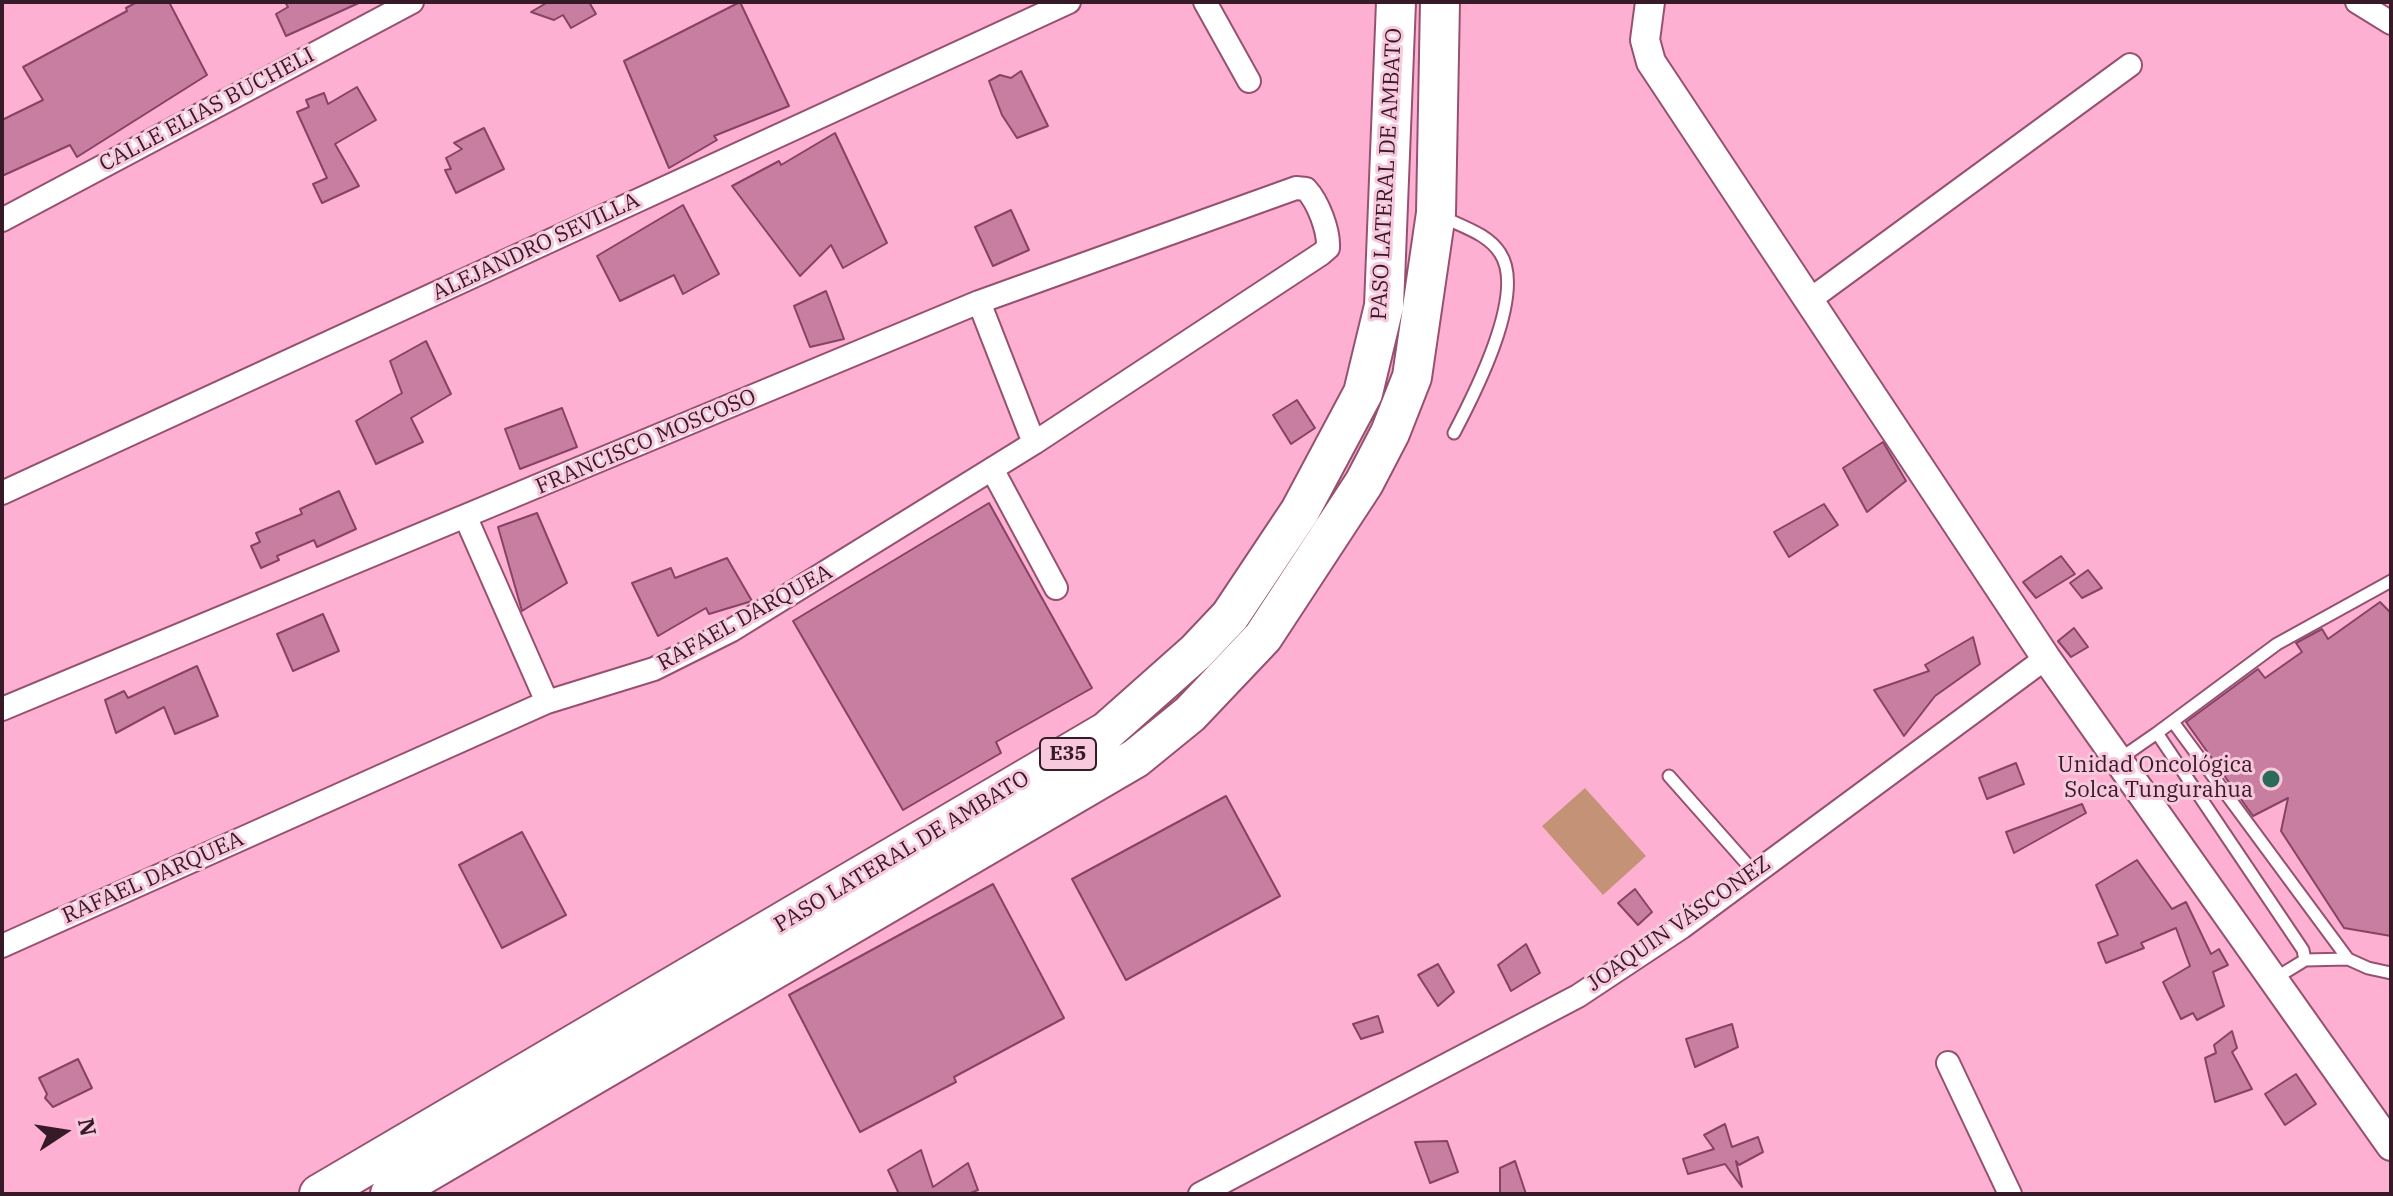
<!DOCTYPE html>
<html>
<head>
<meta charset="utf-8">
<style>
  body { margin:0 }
  #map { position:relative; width:2393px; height:1196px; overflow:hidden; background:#feb0d2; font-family:"IBM Plex Serif",serif }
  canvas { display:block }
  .frame { position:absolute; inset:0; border:4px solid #371a27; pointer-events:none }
  .north { position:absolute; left:24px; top:1092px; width:80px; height:80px; -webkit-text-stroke:6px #f8c8dc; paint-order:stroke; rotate:78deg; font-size:22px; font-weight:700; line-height:32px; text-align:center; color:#371a27 }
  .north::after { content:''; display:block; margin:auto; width:28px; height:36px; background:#371a27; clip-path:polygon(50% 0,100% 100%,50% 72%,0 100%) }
</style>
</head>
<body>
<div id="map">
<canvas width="2393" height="1196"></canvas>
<div class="frame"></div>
<div class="north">N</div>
</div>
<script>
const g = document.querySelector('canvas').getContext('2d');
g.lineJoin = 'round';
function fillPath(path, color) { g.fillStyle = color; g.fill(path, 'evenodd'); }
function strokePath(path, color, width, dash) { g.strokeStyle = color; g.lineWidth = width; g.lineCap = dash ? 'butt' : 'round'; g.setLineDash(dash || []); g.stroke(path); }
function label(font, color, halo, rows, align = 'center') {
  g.font = font + ' "IBM Plex Serif",serif'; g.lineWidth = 6; g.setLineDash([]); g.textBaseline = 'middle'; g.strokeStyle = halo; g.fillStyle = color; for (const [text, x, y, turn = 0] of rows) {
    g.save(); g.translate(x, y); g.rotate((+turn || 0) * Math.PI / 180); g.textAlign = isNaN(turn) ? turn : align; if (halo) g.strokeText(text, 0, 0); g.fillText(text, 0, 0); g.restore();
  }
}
const green = new Path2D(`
  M 1585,788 L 1646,856 L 1603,895 L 1542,826 Z`);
const building = new Path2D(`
  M 137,2 L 169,2 L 207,75 L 77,157 L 70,145 L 2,176 L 2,120 L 43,100 L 23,67 L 127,11 L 126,8 Z
  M 285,2 L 361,2 L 286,36 L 276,14 L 288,7 Z
  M 548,2 L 589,2 L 596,14 L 571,28 L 563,15 L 554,20 L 531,12 Z
  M 740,2 L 789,106 L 714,136 L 717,140 L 669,168 L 624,61 Z
  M 1021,71 L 1048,126 L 1017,138 L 1002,115 L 989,81 L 1000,75 L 1011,78 Z
  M 357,87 L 376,120 L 335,144 L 359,186 L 322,203 L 313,184 L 327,178 L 297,112 L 309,107 L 306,100 L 324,93 L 328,104 Z
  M 484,128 L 504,169 L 456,193 L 445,170 L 451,169 L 446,158 L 462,149 L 454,143 Z
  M 835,133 L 887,243 L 843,268 L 831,245 L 800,276 L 732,186 L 779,161 L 781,165 Z
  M 683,205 L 719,274 L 683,294 L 674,275 L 620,301 L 597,256 Z
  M 1011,210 L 1029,250 L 993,266 L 975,227 Z
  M 826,291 L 844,339 L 810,347 L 794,306 Z
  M 426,341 L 451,394 L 411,418 L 423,442 L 376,464 L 356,421 L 402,393 L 390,361 Z
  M 1297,400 L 1315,428 L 1291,444 L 1273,415 Z
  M 562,408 L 577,447 L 520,469 L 505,429 Z
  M 1883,442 L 1906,481 L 1867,512 L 1843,468 Z
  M 339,491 L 356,529 L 317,547 L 314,540 L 277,556 L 279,560 L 261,568 L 251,546 L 260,542 L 256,533 L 302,514 L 300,509 Z
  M 989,503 L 1092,688 L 996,742 L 1001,753 L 903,810 L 793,621 Z
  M 1824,504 L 1838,525 L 1789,557 L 1774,532 Z
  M 537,513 L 567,583 L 522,611 L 498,527 Z
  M 2061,556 L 2075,574 L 2036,598 L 2023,582 Z
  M 727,558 L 752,601 L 709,614 L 706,608 L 658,636 L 632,583 L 671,568 L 675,578 Z
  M 2088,570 L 2102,588 L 2082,598 L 2070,583 Z
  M 2380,602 L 2391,613 L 2391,936 L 2344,928 L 2281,831 L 2288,798 L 2253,816 L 2186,722 L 2258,669 L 2265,678 L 2302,652 L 2296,643 L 2322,629 L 2328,639 Z
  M 323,614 L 339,651 L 293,671 L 277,634 Z
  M 2074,628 L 2088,647 L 2071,657 L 2058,641 Z
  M 1973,637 L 1980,664 L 1935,696 L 1904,736 L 1874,690 L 1929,671 L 1925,665 Z
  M 197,666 L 218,716 L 175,734 L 164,707 L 116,733 L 105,700 L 124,691 L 128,698 Z
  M 2016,763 L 2024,784 L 1987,799 L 1979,778 Z
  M 1226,796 L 1280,896 L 1126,980 L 1072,879 Z
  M 2082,804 L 2086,813 L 2014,853 L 2006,832 Z
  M 522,832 L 566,915 L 502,948 L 459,865 Z
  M 2137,860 L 2172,909 L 2186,902 L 2211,954 L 2219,949 L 2228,965 L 2213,972 L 2224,1006 L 2197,1020 L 2193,1013 L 2181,1019 L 2163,982 L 2190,966 L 2176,928 L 2141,943 L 2144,948 L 2106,963 L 2098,943 L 2118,935 L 2096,885 Z
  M 993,884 L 1064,1018 L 954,1077 L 956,1082 L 860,1132 L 789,995 Z
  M 1635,889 L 1652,912 L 1638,925 L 1618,903 Z
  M 1526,944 L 1540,973 L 1511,991 L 1498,965 Z
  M 1438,964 L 1454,992 L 1438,1006 L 1418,975 Z
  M 1378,1016 L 1383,1032 L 1361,1039 L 1353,1024 Z
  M 1732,1024 L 1738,1047 L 1695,1067 L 1686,1039 Z
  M 2232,1031 L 2237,1048 L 2232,1052 L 2252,1089 L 2215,1102 L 2205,1058 L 2216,1053 L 2214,1045 Z
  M 78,1059 L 92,1088 L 53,1107 L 45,1098 L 47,1094 L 39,1078 Z
  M 2296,1074 L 2316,1104 L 2285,1125 L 2265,1094 Z
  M 1725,1124 L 1732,1147 L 1758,1137 L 1763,1152 L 1739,1165 L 1736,1161 L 1742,1187 L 1725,1164 L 1688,1174 L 1683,1159 L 1714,1149 L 1704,1135 Z
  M 1447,1141 L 1458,1172 L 1430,1183 L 1415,1142 Z
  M 921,1150 L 933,1187 L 968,1163 L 978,1190 L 968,1194 L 899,1194 L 888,1170 Z
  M 1515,1161 L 1526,1194 L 1500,1194 L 1500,1168 Z`);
const service = new Path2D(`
  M 1443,217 C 1463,227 1488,234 1500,253 C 1527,293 1474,395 1454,433
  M 2173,722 L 2348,959
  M 2118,760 L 2157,733
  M 1669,776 L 1754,872
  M 2305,960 L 2348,959 L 2368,968 L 2391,973
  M 2274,979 L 2305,960 L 2303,950 L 2157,733 L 2277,644 L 2391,581`);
const minor = new Path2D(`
  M 1205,2 L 1249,81
  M 2357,2 L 2391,23
  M 2,220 L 412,2
  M 1808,301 L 2130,65
  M 979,302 L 1034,443
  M 992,469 L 1056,588
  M 2,493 L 1069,2
  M 466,518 L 547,702
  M 2,709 L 979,302 L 1296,188 L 1306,189 C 1318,202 1329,230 1328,248 L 1321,254 L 1034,443 L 732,630 L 654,669 L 547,702 L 2,946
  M 1948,1063 L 2010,1194
  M 1200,1194 L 1578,996 L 1682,927 L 2046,658`);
const tertiary = new Path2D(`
  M 1650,2 L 1645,40 L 1651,62 L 2046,658 L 2391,1146`);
const trunk = new Path2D(`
  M 319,1194 L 1107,731 L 1196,652 L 1230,616 L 1300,511 L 1363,393 L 1384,306 L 1396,2
  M 390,1194 L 1136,758 L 1190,714 L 1263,637 L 1364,483 L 1390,433 L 1412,377 L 1436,213 L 1440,2`);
const markers = [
  [2271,779,10,"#2b6a58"]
];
const shields = [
  [1068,754,56]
];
const shieldNames = [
  ["E35",1068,754]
];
const streetNames = [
  ["CALLE ELIAS BUCHELI",207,110,-28],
  ["PASO LATERAL DE AMBATO",1387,174,-87],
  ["ALEJANDRO SEVILLA",536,247,-25],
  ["FRANCISCO MOSCOSO",646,442,-23],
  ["RAFAEL DARQUEA",745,618,-29],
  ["PASO LATERAL DE AMBATO",902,852,-31],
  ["RAFAEL DARQUEA",153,878,-24],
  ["JOAQUIN VÁSCONEZ",1679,924,-35]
];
const poiNames = [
  ["Unidad Oncológica",2253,766],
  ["Solca Tungurahua",2253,791]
];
fillPath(green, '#c49377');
fillPath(building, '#c87ea0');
strokePath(building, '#864363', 2);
strokePath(service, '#965171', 15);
strokePath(minor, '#965171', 26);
strokePath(tertiary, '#965171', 32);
strokePath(trunk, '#965171', 42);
strokePath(service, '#fff', 11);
strokePath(minor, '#fff', 22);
strokePath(tertiary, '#fff', 28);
strokePath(trunk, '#fff', 38);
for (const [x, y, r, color] of markers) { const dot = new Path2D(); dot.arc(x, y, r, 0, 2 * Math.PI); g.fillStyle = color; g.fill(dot); strokePath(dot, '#f8c8dc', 3); }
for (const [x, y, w] of shields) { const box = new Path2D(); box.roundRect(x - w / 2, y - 16, w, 32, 6); g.fillStyle = '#f8c8dc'; g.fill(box); strokePath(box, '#371a27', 2); }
label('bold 20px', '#371a27', null, shieldNames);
label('22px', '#371a27', '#f8c8dc', streetNames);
label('22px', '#371a27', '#f8c8dc', poiNames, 'right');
</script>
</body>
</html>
